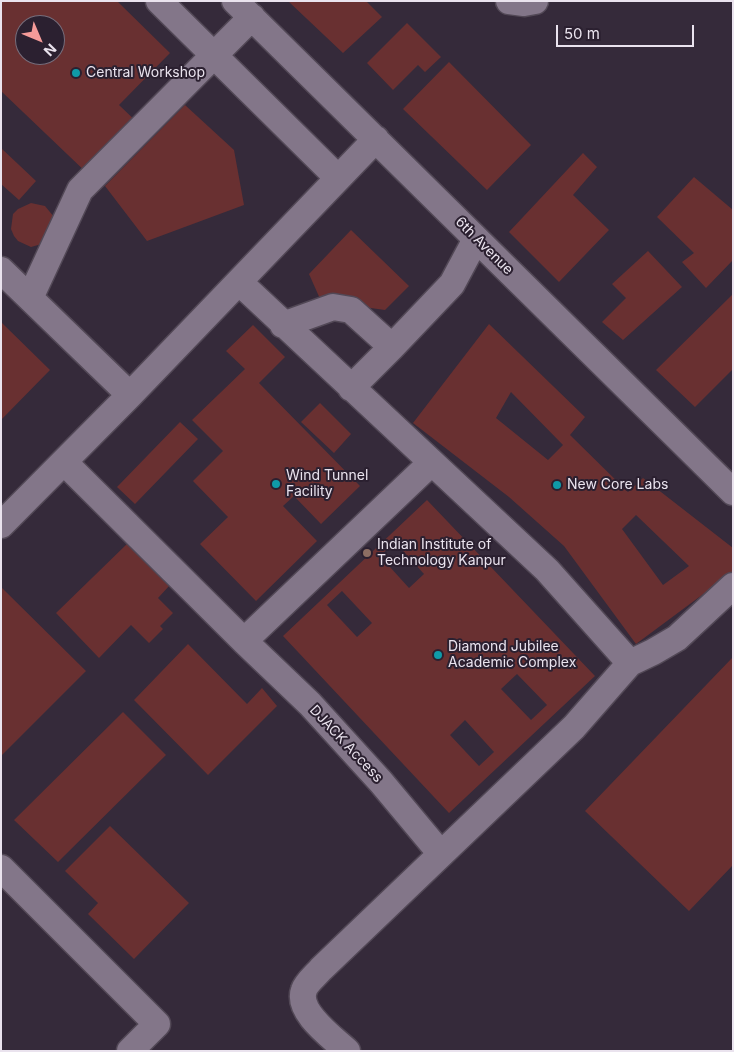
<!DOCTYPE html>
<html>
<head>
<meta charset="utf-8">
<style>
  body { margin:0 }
  #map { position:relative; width:734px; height:1052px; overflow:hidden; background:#352a3a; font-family:Inter,sans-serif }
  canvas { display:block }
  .frame { position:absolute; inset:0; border:2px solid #eae3ee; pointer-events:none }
  .north { position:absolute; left:15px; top:15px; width:50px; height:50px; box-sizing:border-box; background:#2b2030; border:1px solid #776e7c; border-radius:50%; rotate:135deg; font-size:14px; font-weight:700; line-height:20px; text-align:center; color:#eae3ee }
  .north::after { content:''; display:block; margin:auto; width:18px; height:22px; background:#f59b99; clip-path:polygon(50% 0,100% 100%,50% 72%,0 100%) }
  .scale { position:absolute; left:556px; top:25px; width:138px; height:22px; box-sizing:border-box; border:2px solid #eae3ee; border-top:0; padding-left:6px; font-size:15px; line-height:18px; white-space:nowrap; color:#eae3ee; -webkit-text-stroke:4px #2b2030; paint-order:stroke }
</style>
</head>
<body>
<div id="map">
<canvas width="734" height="1052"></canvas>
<div class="frame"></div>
<div class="north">N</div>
<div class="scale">50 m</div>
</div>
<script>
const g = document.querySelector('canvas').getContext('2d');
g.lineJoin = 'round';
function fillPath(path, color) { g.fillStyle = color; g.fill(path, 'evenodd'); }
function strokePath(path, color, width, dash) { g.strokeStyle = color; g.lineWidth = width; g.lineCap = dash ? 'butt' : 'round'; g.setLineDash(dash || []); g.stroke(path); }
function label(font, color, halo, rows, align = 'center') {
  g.font = font + ' Inter,sans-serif'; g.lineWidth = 4; g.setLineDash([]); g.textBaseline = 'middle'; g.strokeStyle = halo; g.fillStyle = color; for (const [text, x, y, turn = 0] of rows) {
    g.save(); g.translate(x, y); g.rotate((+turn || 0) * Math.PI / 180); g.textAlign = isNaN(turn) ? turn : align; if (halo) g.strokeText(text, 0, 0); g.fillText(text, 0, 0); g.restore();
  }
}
const building = new Path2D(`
  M 1,1 L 117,1 L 170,53 L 119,105 L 140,125 L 90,176 L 1,91 ZM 25,25 L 55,25 L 55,55 L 25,55 Z
  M 288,1 L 366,1 L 382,17 L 343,53 Z
  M 407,23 L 441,57 L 425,72 L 418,65 L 393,90 L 367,63 Z
  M 449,62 L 531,145 L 487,190 L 403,109 Z
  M 185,105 L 234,150 L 244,205 L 147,241 L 105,186 Z
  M 1,148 L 36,181 L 19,200 L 1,184 Z
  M 583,153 L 597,167 L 573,195 L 609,230 L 559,282 L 509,232 Z
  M 694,177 L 733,210 L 733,260 L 706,288 L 682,262 L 694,253 L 657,217 Z
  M 31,203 L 45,206 L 54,217 L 45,243 L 31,247 L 18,241 L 14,236 L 11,229 L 13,214 L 18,209 Z
  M 351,230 L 409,286 L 385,310 L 321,301 L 309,274 Z
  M 648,251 L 682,287 L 623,340 L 602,322 L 626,298 L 612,284 Z
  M 733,294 L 733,369 L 695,407 L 656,370 Z
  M 1,322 L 50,370 L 1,420 Z
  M 489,324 L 585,417 L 570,435 L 628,492 L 643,478 L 733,548 L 733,572 L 636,644 L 564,546 L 509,497 L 413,423 ZM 511,392 L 563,445 L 548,460 L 496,418 ZM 636,515 L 689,566 L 663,585 L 622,529 Z
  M 253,325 L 285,357 L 259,383 L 360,486 L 321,524 L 294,496 L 283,506 L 317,541 L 256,601 L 200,544 L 228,517 L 193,481 L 223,451 L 192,420 L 245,369 L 226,351 Z
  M 320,403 L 351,434 L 334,453 L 301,422 Z
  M 180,422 L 198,439 L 135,504 L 117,487 Z
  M 427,500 L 595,676 L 449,813 L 283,636 ZM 395,542 L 424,574 L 409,588 L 380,556 ZM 342,591 L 372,623 L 357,637 L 327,605 ZM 517,674 L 547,705 L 531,720 L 501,689 ZM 465,720 L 494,752 L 479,766 L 450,735 Z
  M 129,542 L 170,585 L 158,598 L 173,613 L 160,626 L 163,629 L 149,643 L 131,625 L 99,658 L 56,613 Z
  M 1,587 L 86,671 L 1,756 Z
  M 188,644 L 247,704 L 262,688 L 277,706 L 208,775 L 134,700 Z
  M 733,657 L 733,865 L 689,911 L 585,811 Z
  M 123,712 L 166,755 L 58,862 L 14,820 Z
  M 110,826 L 189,903 L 134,959 L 88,914 L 98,903 L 65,871 Z`);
const minor = new Path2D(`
  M 159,1 L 338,178
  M 235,1 L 733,492
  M 509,1 L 524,3 L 535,1
  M 1,270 L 130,395
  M 239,282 L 547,570 L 630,663 L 653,652 L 677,638 L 733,586
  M 30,298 L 80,190 L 252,17
  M 283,325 L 333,307 L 351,310 L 392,347 L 351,388
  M 392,347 L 452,284 L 476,239
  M 64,462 L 244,641 L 431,463
  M 1,525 L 130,395 L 376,139
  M 244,641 L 310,704 L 381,782 L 441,854
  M 1,868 L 157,1024 L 130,1051
  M 347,1051 C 332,1037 296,1012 304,990 C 306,983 316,975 321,969 L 574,727 L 630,663`);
const markers = [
  [76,73,5,"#0f9aa8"],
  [276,484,5,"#0f9aa8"],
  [557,485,5,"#0f9aa8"],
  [367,553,5,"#8d6e63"],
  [438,655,5,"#0f9aa8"]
];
const poiNames = [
  ["Central Workshop",86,73],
  ["Wind Tunnel",286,476],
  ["Facility",286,492],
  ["New Core Labs",567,485],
  ["Indian Institute of",377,545],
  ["Technology Kanpur",377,561],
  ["Diamond Jubilee",448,647],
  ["Academic Complex",448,663]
];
const streetNames = [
  ["6th Avenue",484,246,45],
  ["DJACK Access",346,744,47]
];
fillPath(building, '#693031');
strokePath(minor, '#524856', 29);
strokePath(minor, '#837689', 26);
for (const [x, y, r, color] of markers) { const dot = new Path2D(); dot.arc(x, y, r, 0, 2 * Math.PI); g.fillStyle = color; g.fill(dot); strokePath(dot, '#2b2030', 2); }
label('14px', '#eae3ee', '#2b2030', poiNames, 'left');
label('14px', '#eae3ee', '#2b2030', streetNames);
</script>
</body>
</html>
